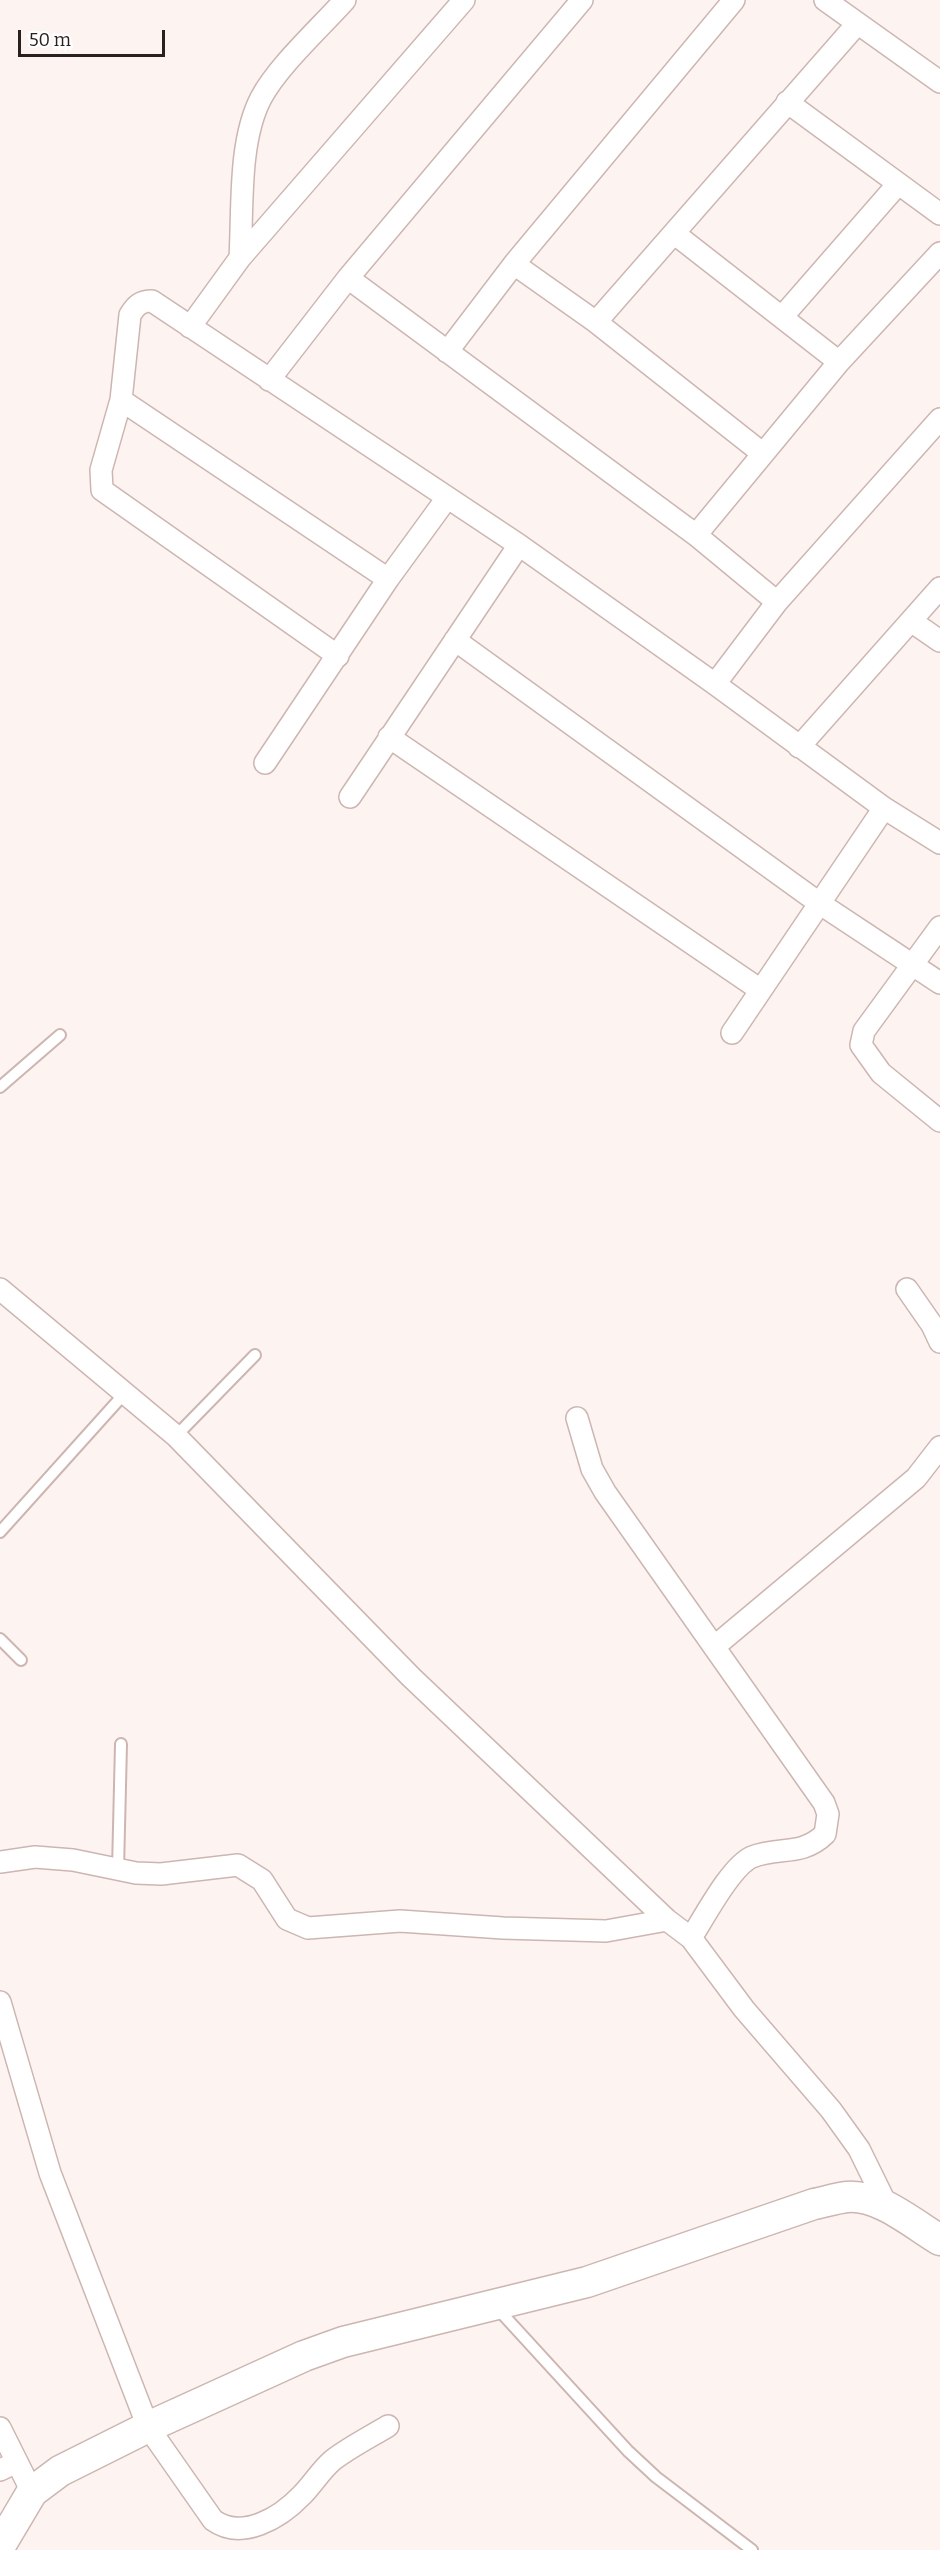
<!DOCTYPE html>
<html>
<head>
<meta charset="utf-8">
<style>
  body { margin:0 }
  #map { position:relative; width:940px; height:2550px; overflow:hidden; background:#fdf4f1; font-family:Bitter,serif }
  canvas { display:block }
  .scale { position:absolute; left:18px; top:30px; width:147px; height:27px; box-sizing:border-box; border:3px solid #29211f; border-top:0; padding-left:8px; font-size:18px; line-height:21px; white-space:nowrap; color:#29211f; -webkit-text-stroke:4px #fff; paint-order:stroke }
</style>
</head>
<body>
<div id="map">
<canvas width="940" height="2550"></canvas>
<div class="scale">50 m</div>
</div>
<script>
const g = document.querySelector('canvas').getContext('2d');
g.lineJoin = 'round';
function strokePath(path, color, width, dash) { g.strokeStyle = color; g.lineWidth = width; g.lineCap = dash ? 'butt' : 'round'; g.setLineDash(dash || []); g.stroke(path); }
const service = new Path2D(`
  M 0,1087 L 60,1035
  M 176,1436 L 255,1355
  M 0,1532 L 125,1393
  M 0,1639 L 21,1660
  M 118,1869 L 121,1744
  M 497,2308 L 628,2451 L 656,2477 L 752,2550`);
const minor = new Path2D(`
  M 825,0 L 940,82
  M 787,102 L 940,214
  M 675,234 L 839,362
  M 240,258 C 243,209 238,142 261,98 C 278,66 320,28 345,0
  M 514,264 L 596,322 L 762,453
  M 348,278 L 696,535 L 777,602
  M 782,317 L 898,184
  M 596,322 L 857,24
  M 190,327 L 240,258 L 464,0
  M 447,352 L 514,264 L 734,0
  M 269,380 L 348,278 L 582,0
  M 121,400 L 388,579
  M 696,535 L 839,362 L 940,253
  M 911,621 L 940,641
  M 455,640 L 819,903 L 940,983
  M 338,656 L 102,490 L 101,470 L 121,400 L 130,315 C 136,305 141,301 152,301 L 519,545 L 715,684 L 884,808 L 940,843
  M 715,684 L 777,602 L 940,419
  M 389,737 L 759,989
  M 799,747 L 940,588
  M 265,763 L 388,579 L 447,498
  M 350,797 L 519,545
  M 940,927 L 864,1031 L 861,1045 L 881,1073 L 940,1121
  M 732,1033 L 884,808
  M 0,1289 L 176,1436 L 411,1677 L 667,1920 L 691,1938 L 744,2009 L 831,2110 L 859,2149 L 888,2208
  M 907,1289 L 932,1325 L 940,1342
  M 577,1418 L 592,1469 L 605,1492 L 824,1803 L 828,1814 L 825,1834 C 801,1857 779,1846 752,1857 C 731,1866 704,1918 691,1938
  M 714,1647 L 916,1478 L 940,1447
  M 0,1862 L 35,1857 L 73,1860 L 136,1873 L 161,1874 L 238,1865 L 262,1880 L 287,1919 L 308,1928 L 400,1921 L 503,1928 L 606,1931 L 667,1920
  M 0,2002 L 50,2173 L 148,2427 L 213,2520 C 242,2541 280,2518 302,2495 C 313,2484 321,2470 333,2460 C 350,2447 370,2437 388,2426
  M 0,2428 L 32,2492
  M 0,2470 L 17,2462`);
const secondary = new Path2D(`
  M 0,2546 L 32,2492 L 60,2471 L 148,2427 L 304,2356 L 343,2342 L 587,2282 L 814,2204 C 825,2202 836,2198 847,2197 C 879,2194 913,2224 940,2240`);
strokePath(service, '#cdb6b1', 14);
strokePath(minor, '#cdb6b1', 24);
strokePath(secondary, '#cdb6b1', 33);
strokePath(service, '#fff', 10);
strokePath(minor, '#fff', 21);
strokePath(secondary, '#fff', 30);
</script>
</body>
</html>
